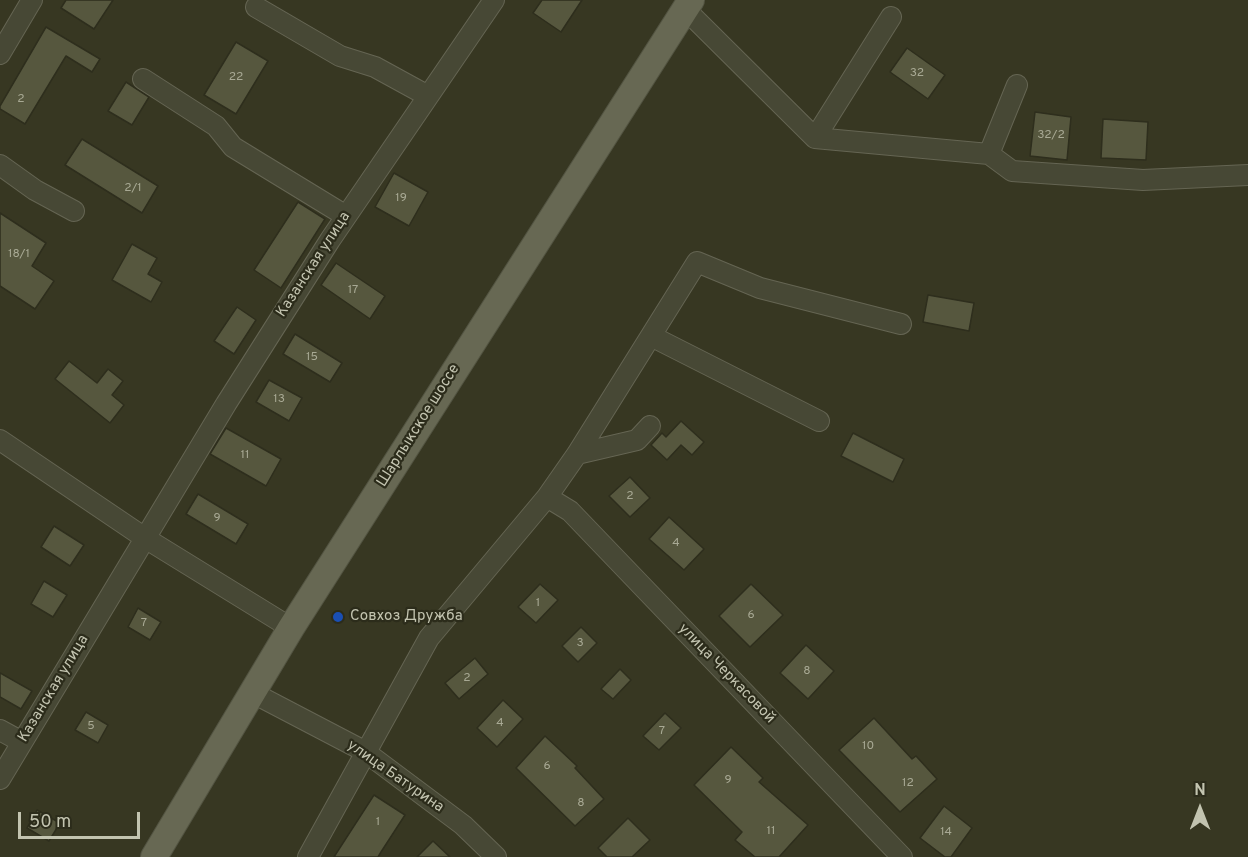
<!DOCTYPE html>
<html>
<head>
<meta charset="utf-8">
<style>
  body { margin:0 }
  #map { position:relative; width:1248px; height:857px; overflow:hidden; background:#373722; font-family:Overpass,sans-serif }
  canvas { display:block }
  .north { position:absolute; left:1170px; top:779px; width:60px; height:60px; -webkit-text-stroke:4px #2c2c1b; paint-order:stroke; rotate:0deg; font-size:16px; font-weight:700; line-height:24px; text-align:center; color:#c3c4b0 }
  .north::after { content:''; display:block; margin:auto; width:21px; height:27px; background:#c3c4b0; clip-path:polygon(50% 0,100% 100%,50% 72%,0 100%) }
  .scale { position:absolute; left:18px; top:812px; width:122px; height:27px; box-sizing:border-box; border:3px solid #c3c4b0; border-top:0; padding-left:8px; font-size:18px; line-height:21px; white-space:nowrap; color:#c3c4b0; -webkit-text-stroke:4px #2c2c1b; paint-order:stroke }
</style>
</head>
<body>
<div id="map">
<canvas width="1248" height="857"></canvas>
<div class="north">N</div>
<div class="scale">50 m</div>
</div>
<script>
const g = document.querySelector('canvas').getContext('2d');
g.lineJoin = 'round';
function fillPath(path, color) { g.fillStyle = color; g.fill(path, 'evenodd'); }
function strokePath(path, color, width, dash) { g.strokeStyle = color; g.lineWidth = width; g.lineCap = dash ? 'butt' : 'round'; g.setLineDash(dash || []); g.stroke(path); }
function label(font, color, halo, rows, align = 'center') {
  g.font = font + ' Overpass,sans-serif'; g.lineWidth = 4.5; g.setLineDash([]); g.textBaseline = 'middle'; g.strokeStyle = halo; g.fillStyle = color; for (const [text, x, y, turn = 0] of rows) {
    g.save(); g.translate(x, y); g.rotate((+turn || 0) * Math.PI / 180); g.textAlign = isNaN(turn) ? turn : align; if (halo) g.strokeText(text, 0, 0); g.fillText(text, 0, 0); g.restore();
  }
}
const building = new Path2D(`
  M 66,0 L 113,0 L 94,29 L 61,8 Z
  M 542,0 L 582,0 L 561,32 L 533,13 Z
  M 46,27 L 100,59 L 92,72 L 66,56 L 25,124 L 0,109 L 0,106 Z
  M 236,42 L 268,61 L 236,114 L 204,95 Z
  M 907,48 L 945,75 L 928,99 L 890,72 Z
  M 126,82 L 149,97 L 132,125 L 108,111 Z
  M 1035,112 L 1071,117 L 1067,160 L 1030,156 Z
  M 1103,119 L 1148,122 L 1146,160 L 1101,158 Z
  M 82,139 L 158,186 L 142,213 L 65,165 Z
  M 394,173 L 428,192 L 409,226 L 375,207 Z
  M 298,202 L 325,219 L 281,288 L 254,270 Z
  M 0,213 L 46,243 L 32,266 L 54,281 L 35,309 L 0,286 Z
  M 132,244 L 157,258 L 148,274 L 162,282 L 151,302 L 112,280 Z
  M 336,263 L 385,296 L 370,319 L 321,285 Z
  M 928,295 L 974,303 L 969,331 L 923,322 Z
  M 237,307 L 256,320 L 234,354 L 214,341 Z
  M 295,334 L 342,363 L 330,382 L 283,354 Z
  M 69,361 L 97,383 L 108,369 L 123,381 L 112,395 L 124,405 L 110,423 L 55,379 Z
  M 269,380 L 302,398 L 289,421 L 256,402 Z
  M 681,421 L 704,442 L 692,455 L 681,445 L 667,460 L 651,445 L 662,433 L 666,437 Z
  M 226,428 L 281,459 L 266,486 L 210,454 Z
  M 853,433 L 904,459 L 893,482 L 841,456 Z
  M 630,477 L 650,498 L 630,517 L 609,496 Z
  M 198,494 L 248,524 L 236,544 L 186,514 Z
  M 669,517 L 704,549 L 684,570 L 649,539 Z
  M 54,526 L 84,545 L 70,566 L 41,547 Z
  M 44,581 L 67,595 L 53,617 L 31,604 Z
  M 540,584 L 558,600 L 536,623 L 518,607 Z
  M 751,584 L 783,615 L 750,647 L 719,616 Z
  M 138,608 L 161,622 L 150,640 L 128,627 Z
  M 581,627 L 597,643 L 578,662 L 562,646 Z
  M 806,645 L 834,671 L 808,699 L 780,673 Z
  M 475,658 L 488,674 L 459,699 L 445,683 Z
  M 620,669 L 631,680 L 613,699 L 601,689 Z
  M 0,673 L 32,691 L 21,709 L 0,697 Z
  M 503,700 L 523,719 L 497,747 L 477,728 Z
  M 86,712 L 108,725 L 98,743 L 75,730 Z
  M 665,713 L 681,728 L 659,750 L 643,736 Z
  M 874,718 L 912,759 L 916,756 L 937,779 L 900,812 L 839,750 Z
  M 545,736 L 577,766 L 575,768 L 604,799 L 575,826 L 516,768 Z
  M 731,747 L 763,778 L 759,782 L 808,825 L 779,857 L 755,857 L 735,840 L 742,832 L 694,785 Z
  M 374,795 L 405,815 L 381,852 L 378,857 L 334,857 Z
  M 944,806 L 972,828 L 951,857 L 945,857 L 920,838 Z
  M 37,810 L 60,823 L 49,841 L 27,828 Z
  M 628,818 L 650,840 L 632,857 L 607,857 L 598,848 Z
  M 433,841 L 450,857 L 417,857 Z`);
const minor = new Path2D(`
  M 256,7 L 340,56 L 375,67 L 428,96
  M 685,9 L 815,138 L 989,154 L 1017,85
  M 0,54 L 32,0
  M 143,79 L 216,126 L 233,147 L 346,216
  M 815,138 L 891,17
  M 989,154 L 1012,171 L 1143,180 L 1248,175
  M 0,165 L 35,190 L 74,211
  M 651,336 L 819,421
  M 0,440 L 145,538 L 291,628
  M 577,454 L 637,440 L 650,426
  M 547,497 L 570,511 L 902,857
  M 253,693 L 364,751 L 463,825 L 496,857
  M 0,730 L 22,742
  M 0,779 L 226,404 L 330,240 L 494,0
  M 308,857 L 429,638 L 547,497 L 577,454 L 697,262 L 760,288 L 901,324`);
const major = new Path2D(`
  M 154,857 L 291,628 L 691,0`);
const markers = [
  [338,617,6,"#1a4fb4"]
];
const numberNames = [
  ["32",917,74],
  ["22",236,78],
  ["2",21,100],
  ["32/2",1051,136],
  ["2/1",133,189],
  ["19",401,199],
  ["18/1",19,255],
  ["17",353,291],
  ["15",312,358],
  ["13",279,400],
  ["11",245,456],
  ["2",630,497],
  ["9",217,519],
  ["4",676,544],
  ["1",538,604],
  ["6",751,616],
  ["7",144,624],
  ["3",580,644],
  ["8",807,672],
  ["2",467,679],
  ["4",500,724],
  ["5",91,727],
  ["7",662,732],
  ["10",868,747],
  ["6",547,767],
  ["9",728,781],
  ["12",908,784],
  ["8",581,804],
  ["1",378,823],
  ["11",771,832],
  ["14",946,833]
];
const streetNames = [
  ["Казанская улица",314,265,-57],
  ["Шарлыкское шоссе",419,426,-58],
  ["улица Черкасовой",726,674,46],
  ["Казанская улица",54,689,-59],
  ["улица Батурина",395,777,35]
];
const poiNames = [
  ["Совхоз Дружба",350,617]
];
fillPath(building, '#56573e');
strokePath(building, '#2e2e1d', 1.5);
strokePath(minor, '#656553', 22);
strokePath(major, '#535442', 28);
strokePath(minor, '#474835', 20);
strokePath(major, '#676853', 26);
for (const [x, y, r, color] of markers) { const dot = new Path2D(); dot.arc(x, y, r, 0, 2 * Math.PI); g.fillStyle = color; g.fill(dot); strokePath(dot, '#2c2c1b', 2); }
label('12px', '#a8a994', null, numberNames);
label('15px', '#c3c4b0', '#2c2c1b', streetNames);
label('15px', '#c3c4b0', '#2c2c1b', poiNames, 'left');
</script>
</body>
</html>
